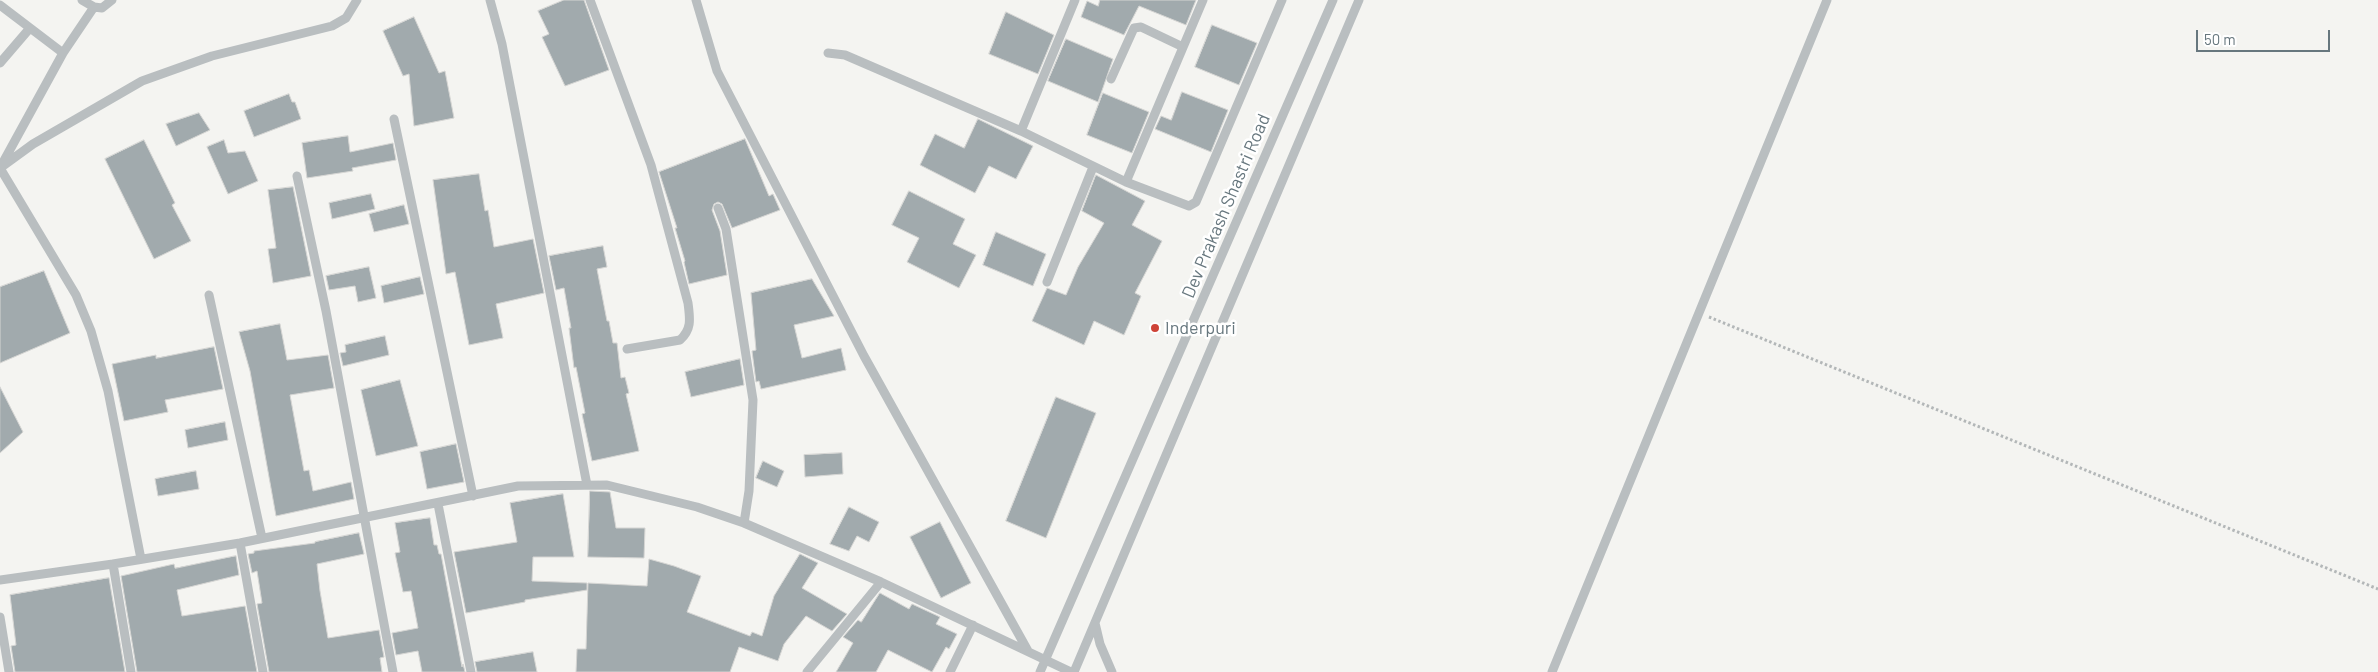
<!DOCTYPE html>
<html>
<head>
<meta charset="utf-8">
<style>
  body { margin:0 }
  #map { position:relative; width:2378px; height:672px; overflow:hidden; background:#f4f4f1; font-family:Barlow,sans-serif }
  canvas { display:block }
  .scale { position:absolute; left:2196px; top:30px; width:134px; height:22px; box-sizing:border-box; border:2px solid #67777e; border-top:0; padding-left:6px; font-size:15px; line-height:18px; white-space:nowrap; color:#67777e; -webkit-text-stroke:4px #fff; paint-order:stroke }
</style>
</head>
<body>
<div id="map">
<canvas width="2378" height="672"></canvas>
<div class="scale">50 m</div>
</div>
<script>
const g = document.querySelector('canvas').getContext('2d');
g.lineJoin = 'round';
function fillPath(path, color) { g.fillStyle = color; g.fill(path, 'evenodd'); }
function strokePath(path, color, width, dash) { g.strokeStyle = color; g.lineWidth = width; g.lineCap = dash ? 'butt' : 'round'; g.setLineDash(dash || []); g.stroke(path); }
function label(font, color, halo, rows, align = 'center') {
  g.font = font + ' Barlow,sans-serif'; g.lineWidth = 5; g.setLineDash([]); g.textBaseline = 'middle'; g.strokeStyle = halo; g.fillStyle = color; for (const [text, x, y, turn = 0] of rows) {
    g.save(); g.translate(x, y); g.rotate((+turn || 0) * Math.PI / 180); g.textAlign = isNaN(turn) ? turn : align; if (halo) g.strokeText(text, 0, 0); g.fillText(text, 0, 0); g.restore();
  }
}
const building = new Path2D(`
  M 564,0 L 584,0 L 609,70 L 565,86 L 542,37 L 549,34 L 538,11 Z
  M 1100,0 L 1196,0 L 1186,25 L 1139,6 L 1124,35 L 1081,17 L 1087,1 L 1098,6 Z
  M 1006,12 L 1054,35 L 1038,74 L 989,54 Z
  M 414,17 L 439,73 L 445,71 L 454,118 L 414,126 L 409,74 L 403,76 L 383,31 Z
  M 1212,25 L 1257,43 L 1239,85 L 1195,67 Z
  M 1066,39 L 1113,59 L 1098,102 L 1048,81 Z
  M 1182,92 L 1228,110 L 1211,152 L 1155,129 L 1161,116 L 1171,120 Z
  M 1103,93 L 1149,112 L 1132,153 L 1087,135 Z
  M 289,94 L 292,102 L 295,102 L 301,119 L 254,137 L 244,111 Z
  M 199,113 L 210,130 L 176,146 L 166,124 Z
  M 978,119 L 1033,146 L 1016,179 L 989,166 L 975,193 L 920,165 L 935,134 L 964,148 Z
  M 348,136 L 350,152 L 393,143 L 396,160 L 352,168 L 353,171 L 307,178 L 302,143 Z
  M 745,139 L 769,196 L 773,194 L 780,210 L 732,228 L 722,204 L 718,202 L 714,204 L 712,210 L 720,231 L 727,275 L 689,284 L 684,262 L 685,261 L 675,228 L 677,228 L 659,172 Z
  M 144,140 L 175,203 L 172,205 L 191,241 L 154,259 L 105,159 Z
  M 224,140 L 228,153 L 245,151 L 258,181 L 228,194 L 207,147 Z
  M 479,174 L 485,211 L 488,210 L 494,247 L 533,239 L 544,293 L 496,304 L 503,338 L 469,345 L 455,272 L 446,274 L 433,180 Z
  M 1096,175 L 1145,201 L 1132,225 L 1162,241 L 1135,293 L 1141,296 L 1124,335 L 1094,321 L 1084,345 L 1032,321 L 1047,288 L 1066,295 L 1078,267 L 1104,223 L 1082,211 Z
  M 293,187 L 311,276 L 273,283 L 268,249 L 276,248 L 268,190 Z
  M 909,191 L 965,219 L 953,244 L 976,255 L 959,288 L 907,262 L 919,238 L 892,225 Z
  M 371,194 L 375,209 L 332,219 L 329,203 Z
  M 404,205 L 409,224 L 374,232 L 369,214 Z
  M 996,232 L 1046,254 L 1033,286 L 983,265 Z
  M 603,246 L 607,267 L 597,269 L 607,321 L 609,321 L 613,343 L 617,343 L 621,378 L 625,377 L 629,393 L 626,394 L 639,451 L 592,461 L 582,414 L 585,413 L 576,367 L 574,368 L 569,328 L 571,328 L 564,288 L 556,290 L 549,256 Z
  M 369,267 L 376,298 L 358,302 L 355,286 L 329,290 L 326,276 Z
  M 44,271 L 70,333 L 0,363 L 0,287 Z
  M 420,277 L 424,294 L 384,303 L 381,286 Z
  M 812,279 L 834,316 L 794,325 L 802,358 L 841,348 L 846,370 L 761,389 L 759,381 L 756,382 L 752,351 L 756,350 L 751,293 Z
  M 280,324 L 287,360 L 328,355 L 334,388 L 290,395 L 304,471 L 309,470 L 313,491 L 351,482 L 354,499 L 276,516 L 250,371 L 239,332 Z
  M 385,336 L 389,355 L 343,366 L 340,353 L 346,352 L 345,345 Z
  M 214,347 L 223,389 L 165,400 L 168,412 L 124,421 L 112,364 L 156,355 L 156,358 Z
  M 740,359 L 744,385 L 691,397 L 685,372 Z
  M 400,380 L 418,446 L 376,456 L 361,390 Z
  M 0,387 L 23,432 L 0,453 Z
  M 1056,397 L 1096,413 L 1046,538 L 1006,521 Z
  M 225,422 L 228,440 L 188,448 L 185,430 Z
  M 456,444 L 464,482 L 427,489 L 420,452 Z
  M 842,453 L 843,474 L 805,477 L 804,455 Z
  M 763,461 L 784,471 L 777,487 L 756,478 Z
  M 196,471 L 199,489 L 158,496 L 155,479 Z
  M 590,491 L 610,492 L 616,528 L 645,528 L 644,558 L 588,557 Z
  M 563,494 L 574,557 L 533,557 L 532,581 L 587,583 L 587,590 L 525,600 L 525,602 L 466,613 L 454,552 L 517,542 L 510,503 Z
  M 849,507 L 879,522 L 869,542 L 857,536 L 849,551 L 830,544 Z
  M 430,518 L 434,545 L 437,545 L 439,554 L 441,554 L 462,667 L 463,664 L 465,672 L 422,672 L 418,651 L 396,655 L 392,633 L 418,628 L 411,591 L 403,592 L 395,553 L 400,552 L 395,523 Z
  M 940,522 L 971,583 L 941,598 L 910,537 Z
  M 359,533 L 364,554 L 317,564 L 320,591 L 328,638 L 379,630 L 384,657 L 380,658 L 382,672 L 269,672 L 257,604 L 262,603 L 257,571 L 252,573 L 248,554 L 254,553 L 254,551 L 315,543 L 315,542 Z
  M 800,554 L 818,563 L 802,588 L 847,614 L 832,631 L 806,616 L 784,644 L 778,661 L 739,647 L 730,672 L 576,672 L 577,649 L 586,649 L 588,583 L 647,586 L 649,559 L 674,566 L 701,576 L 687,612 L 750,636 L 752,632 L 762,636 L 774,596 Z
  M 236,556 L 239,575 L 177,590 L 182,616 L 245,606 L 257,672 L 137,672 L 121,576 L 174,564 L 175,568 Z
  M 109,578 L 125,672 L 15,672 L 11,646 L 16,645 L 10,595 Z
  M 880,593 L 909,609 L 912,604 L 940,617 L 936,624 L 957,634 L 949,649 L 946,647 L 932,672 L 888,650 L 876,672 L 836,672 L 853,643 L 843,637 L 858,620 L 861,622 Z
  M 533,652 L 537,672 L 477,672 L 475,662 Z`);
const path = new Path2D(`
  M 1709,317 L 2378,589`);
const minor = new Path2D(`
  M 82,0 L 94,7 L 102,8 L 112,0
  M 490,0 L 502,44 L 587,485
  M 590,0 L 651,165 L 688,303 C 690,319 692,329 680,340 L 627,349
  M 696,0 L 717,71 L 864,356 L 1028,651
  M 1075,0 L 1021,131 L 1126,182
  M 1203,0 L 1126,182 L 1189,206 L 1196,202 L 1282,0
  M 0,5 L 63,53
  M 828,53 L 845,55 L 1021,131
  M 0,63 L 30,28
  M 1111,79 L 1134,28 L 1141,27 L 1183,47
  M 394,119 L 473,496
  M 1,166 L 63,53 L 94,7
  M 297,176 L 326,311 L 393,672
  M 718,208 L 726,229 L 753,400 L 749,491 L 744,523
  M 1047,282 L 1093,167
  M 209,295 L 262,538
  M 438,504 L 471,672
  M 240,543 L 263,672
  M 141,559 L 108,391 L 91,331 L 76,295 L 0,168 L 33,144 L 142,81 L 212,56 L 332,26 L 346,18 L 357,0
  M 113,564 L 131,672
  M 0,580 L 113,564 L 240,543 L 518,486 L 607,485 L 697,507 L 744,523 L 881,582 L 1071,672
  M 0,617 L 9,672
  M 1095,623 L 1100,644 L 1112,672
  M 807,672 L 881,582
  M 950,672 L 973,625
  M 1040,672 L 1333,0
  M 1074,672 L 1359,0
  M 1552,672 L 1827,0`);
const markers = [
  [1155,328,5,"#ce4337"]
];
const streetNames = [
  ["Dev Prakash Shastri Road",1226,206,-67]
];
const poiNames = [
  ["Inderpuri",1165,328]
];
fillPath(building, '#a1aaad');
strokePath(building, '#d5d5d3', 1);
strokePath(path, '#b3b7b8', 3, [2.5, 2.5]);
strokePath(minor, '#b9bec0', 9);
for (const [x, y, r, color] of markers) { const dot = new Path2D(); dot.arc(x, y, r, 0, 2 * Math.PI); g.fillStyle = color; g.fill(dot); strokePath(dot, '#fff', 2); }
label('18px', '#67777e', '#fff', streetNames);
label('18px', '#67777e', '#fff', poiNames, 'left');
</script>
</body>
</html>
